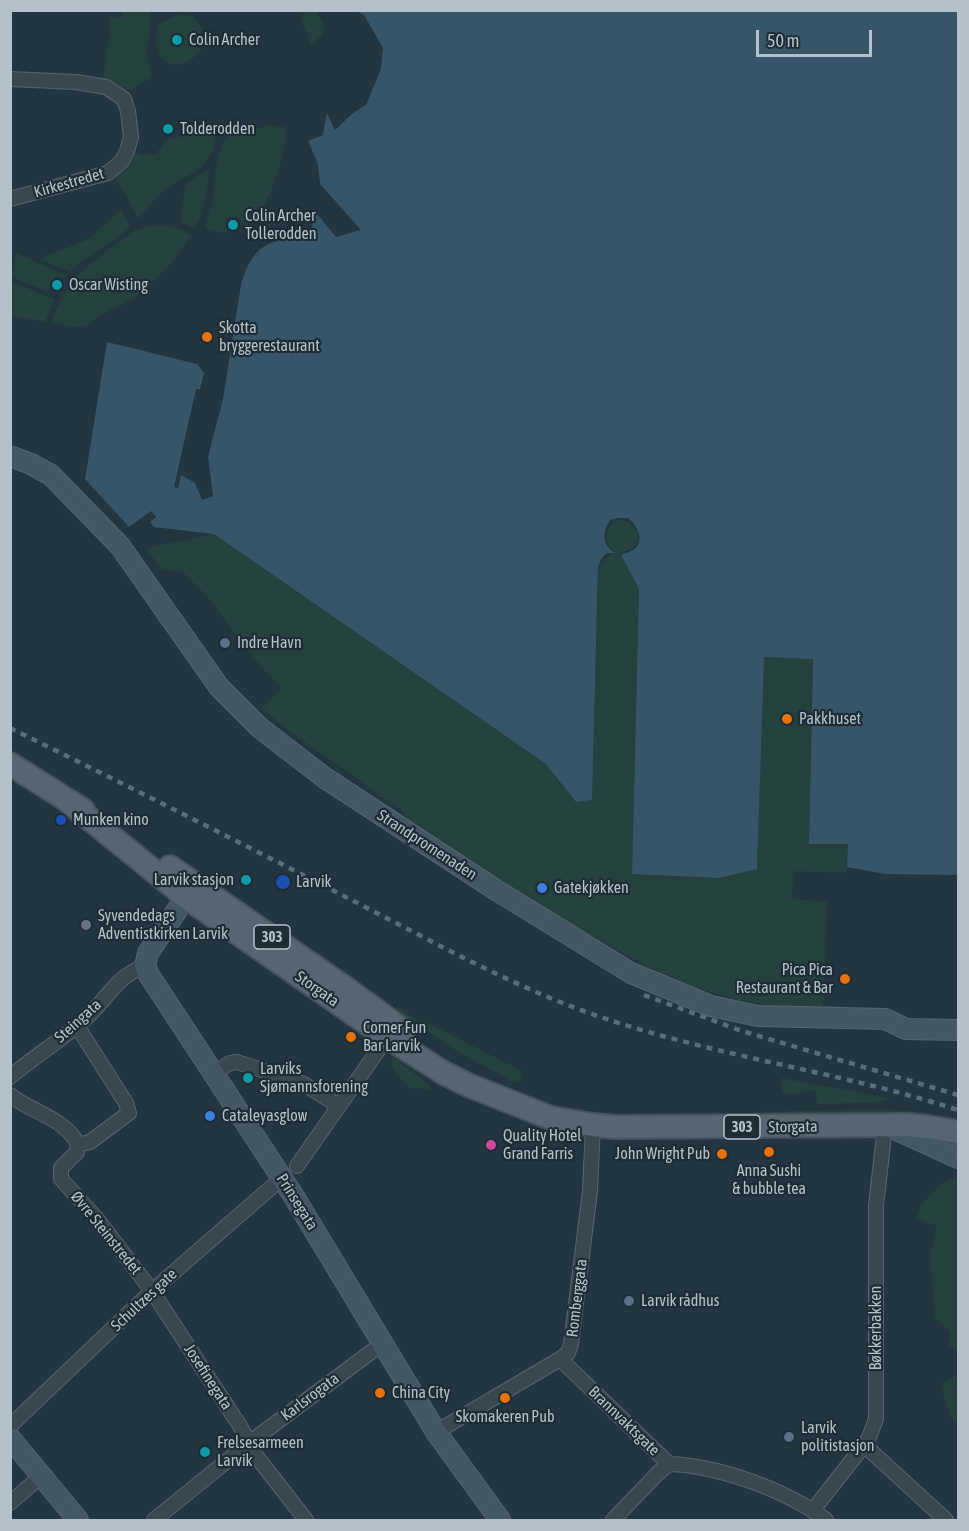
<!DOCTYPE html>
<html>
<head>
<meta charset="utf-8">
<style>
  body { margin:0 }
  #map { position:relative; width:969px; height:1531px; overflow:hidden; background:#233640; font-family:"Asap Condensed",sans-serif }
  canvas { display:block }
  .frame { position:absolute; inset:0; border:12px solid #b4c1ca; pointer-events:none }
  .scale { position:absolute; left:756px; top:30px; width:116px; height:27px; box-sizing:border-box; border:3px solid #b4c1ca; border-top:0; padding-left:8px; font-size:18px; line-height:21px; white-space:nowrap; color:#b4c1ca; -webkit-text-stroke:4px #1d2c35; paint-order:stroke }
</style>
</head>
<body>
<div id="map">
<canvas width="969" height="1531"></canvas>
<div class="frame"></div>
<div class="scale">50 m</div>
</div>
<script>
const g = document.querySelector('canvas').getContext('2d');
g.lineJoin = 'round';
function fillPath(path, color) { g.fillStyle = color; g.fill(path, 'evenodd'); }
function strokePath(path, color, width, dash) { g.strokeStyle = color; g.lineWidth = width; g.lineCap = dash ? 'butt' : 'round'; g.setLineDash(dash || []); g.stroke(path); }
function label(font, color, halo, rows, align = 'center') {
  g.font = font + ' "Asap Condensed",sans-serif'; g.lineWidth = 4.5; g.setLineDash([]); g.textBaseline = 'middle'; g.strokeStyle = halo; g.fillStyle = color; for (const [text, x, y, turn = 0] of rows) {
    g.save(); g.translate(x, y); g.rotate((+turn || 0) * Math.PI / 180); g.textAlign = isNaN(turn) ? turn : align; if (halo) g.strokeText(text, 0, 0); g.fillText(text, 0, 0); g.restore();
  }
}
const green = new Path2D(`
  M 122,11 L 151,11 L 147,53 L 151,77 L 130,91 L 103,78 L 110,34 L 109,16 L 116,19 L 122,15 Z
  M 305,11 L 317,11 L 324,26 L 323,34 L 311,45 L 301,18 Z
  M 179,14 L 194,17 C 198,23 204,30 205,38 C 206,62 148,89 157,25 Z
  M 269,125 L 284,127 C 291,143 269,201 259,215 C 255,221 250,225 244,225 L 237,217 L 228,217 L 224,221 L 228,230 L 225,233 L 206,229 L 205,227 L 212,204 L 217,164 L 222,144 L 231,136 Z
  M 215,126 C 217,133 216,137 214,144 C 208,171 191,172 171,185 C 159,193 148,208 138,219 L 129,200 L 113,175 L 125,167 L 136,153 L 143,156 L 158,153 L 158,150 L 162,149 L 164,141 Z
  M 209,168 C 207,189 205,209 195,228 L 180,222 L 186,184 Z
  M 121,209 L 130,227 L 116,239 L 76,266 L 71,272 L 46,262 L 41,258 L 89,239 Z
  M 162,225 L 181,229 L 191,236 L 168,267 L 136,297 L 98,316 L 87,326 L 69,327 L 51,322 L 60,301 L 79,273 L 132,232 L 145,227 Z
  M 16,253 L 67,275 L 65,279 L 55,276 L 48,292 L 12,277 Z
  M 11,281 L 53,299 L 54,301 L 45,322 L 11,316 Z
  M 617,520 L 630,522 L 638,533 L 637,544 L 631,549 L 618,554 L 622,557 L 639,589 L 632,874 L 757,869 L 763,657 L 813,658 L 809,843 L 848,844 L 846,873 L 794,871 L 792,899 L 827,902 L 824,1001 L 820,1009 L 778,1007 L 739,1000 L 672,980 L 538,906 L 409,822 L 403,811 L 289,731 L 262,708 L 281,688 L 253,657 L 207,596 L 184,573 L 161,569 L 146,548 L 214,534 L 546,764 L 576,802 L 592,800 L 598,578 C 600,564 603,559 615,552 C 602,541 604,528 617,520 Z
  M 396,1006 L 421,1022 L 427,1020 L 426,1022 L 520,1070 L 522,1076 L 521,1083 L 510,1080 L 458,1052 L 395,1009 Z
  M 394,1057 L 431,1087 L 430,1089 L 427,1090 L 422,1088 L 412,1089 C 403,1082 391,1071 391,1060 Z
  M 781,1078 L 890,1098 L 882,1102 L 817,1104 L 816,1091 L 802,1091 L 801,1094 L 784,1094 L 781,1087 Z
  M 877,1109 L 916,1111 L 921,1115 L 746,1117 L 747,1113 L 758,1112 Z
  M 958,1176 L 958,1352 L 948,1344 L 951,1332 L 935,1319 L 930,1255 L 937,1226 L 917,1218 C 919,1200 942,1182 958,1176 Z
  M 958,1368 L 958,1423 L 950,1415 L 941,1385 L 957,1375 Z`);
const water = new Path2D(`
  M 356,11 L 958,11 L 958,875 L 885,874 L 847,867 L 848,844 L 809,844 L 813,659 L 764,657 L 757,869 L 719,878 L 632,874 L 639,589 L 622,557 L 622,554 C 646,550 643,531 628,518 L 619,518 L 610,520 C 602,533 602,544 615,553 L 607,553 L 601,559 L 598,567 L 592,800 L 576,802 L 546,764 L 214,534 L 154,527 L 150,522 L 156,517 L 151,511 L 129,527 L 85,479 L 107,342 L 197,364 L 204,373 L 200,389 L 196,389 L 174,487 L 178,488 L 181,475 L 195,483 L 202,500 L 213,496 L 208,457 L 223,399 L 241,285 C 254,240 271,242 312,233 L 313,209 L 336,237 L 361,230 L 320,184 L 318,164 L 308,141 L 323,135 L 327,113 L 335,130 L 353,113 L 366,105 L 381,69 L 383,48 L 364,15 Z`);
const street = new Path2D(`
  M 10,79 L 76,82 L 106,87 L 124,99 L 128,111 L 131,137 L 127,151 L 122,161 L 108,173 L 10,199
  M 77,1026 L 126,1103 L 129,1113 L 90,1142 L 78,1145
  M 214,1073 L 230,1063 L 237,1062 L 302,1083 L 339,1106 L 391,1032
  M 10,1077 C 34,1057 61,1040 84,1020 C 106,1001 116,976 145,966
  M 10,1095 C 31,1112 67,1119 78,1145 L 77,1152 L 61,1168 L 61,1179 L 98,1220 L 152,1291 L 240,1426 L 257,1457 L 306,1520
  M 297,1166 L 339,1106
  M 560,1359 L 669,1464 C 720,1466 786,1490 826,1520
  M 10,1426 L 152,1291 L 282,1178
  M 436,1432 L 560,1359 L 568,1353 L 571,1344 L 590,1191 L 593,1125
  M 864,1445 L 946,1520
  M 10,1503 L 41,1476
  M 813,1510 L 868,1440 L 876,1419 L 876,1206 L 885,1126
  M 154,1520 L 249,1443 L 383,1343
  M 613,1520 L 658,1473 L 669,1464`);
const secondary = new Path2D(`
  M 10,456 L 31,464 L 51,475 L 120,546 L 219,687 L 260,728 L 325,778 L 496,890 L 631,973 L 711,1006 L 758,1016 L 885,1019 L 906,1029 L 958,1030
  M 195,884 L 148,953 L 145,966 L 149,975 L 293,1195 L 436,1432 L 500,1520
  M 890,1127 L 958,1158
  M 10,1438 L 78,1520`);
const primary = new Path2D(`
  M 10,764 L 83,810
  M 70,803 L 186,897 L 387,1037 L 444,1073 L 468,1085 L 551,1118 L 593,1125 L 615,1127 L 907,1125 L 928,1127 L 958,1132
  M 170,867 L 348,990 L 404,1031`);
const rail = new Path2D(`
  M 10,728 C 120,782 229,837 338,893 C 413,931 487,973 565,1004 C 692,1054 829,1068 958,1110
  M 644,995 L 742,1031 L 958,1095`);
const markers = [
  [177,40,6,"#0f9aa8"],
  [168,129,6,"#0f9aa8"],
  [233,225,6,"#0f9aa8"],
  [57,285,6,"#0f9aa8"],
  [207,337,6,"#e8710a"],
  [225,643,6,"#5c6f8a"],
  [787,719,6,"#e8710a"],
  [61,820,6,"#1a4fb4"],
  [246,880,6,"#0f9aa8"],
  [283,882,8,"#1a4fb4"],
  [542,888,6,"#3f7fe0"],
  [86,925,6,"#6b7280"],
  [845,979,6,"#e8710a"],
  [351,1037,6,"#e8710a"],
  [248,1078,6,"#0f9aa8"],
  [210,1116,6,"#3f7fe0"],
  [491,1145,6,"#d1479c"],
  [769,1152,6,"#e8710a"],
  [722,1154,6,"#e8710a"],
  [629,1301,6,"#5c6f8a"],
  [380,1393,6,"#e8710a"],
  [505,1398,6,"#e8710a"],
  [789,1437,6,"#5c6f8a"],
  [205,1452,6,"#0f9aa8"]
];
const shields = [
  [272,937,36],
  [742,1127,36]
];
const shieldNames = [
  ["303",272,937],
  ["303",742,1127]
];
const poiNames = [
  ["Colin Archer",189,40],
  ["Tolderodden",180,129],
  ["Colin Archer",245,216],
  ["Tollerodden",245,234],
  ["Oscar Wisting",69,285],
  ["Skotta",219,328],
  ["bryggerestaurant",219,346],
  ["Indre Havn",237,643],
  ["Pakkhuset",799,719],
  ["Munken kino",73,820],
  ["Larvik stasjon",234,880,"right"],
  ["Larvik",296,882],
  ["Gatekjøkken",554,888],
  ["Syvendedags",98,916],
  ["Adventistkirken Larvik",98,934],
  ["Pica Pica",833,970,"right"],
  ["Restaurant & Bar",833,988,"right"],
  ["Corner Fun",363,1028],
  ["Bar Larvik",363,1046],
  ["Larviks",260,1069],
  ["Sjømannsforening",260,1087],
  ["Cataleyasglow",222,1116],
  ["Quality Hotel",503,1136],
  ["Grand Farris",503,1154],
  ["John Wright Pub",710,1154,"right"],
  ["Anna Sushi",769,1171,"center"],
  ["& bubble tea",769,1189,"center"],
  ["Larvik rådhus",641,1301],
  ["China City",392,1393],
  ["Skomakeren Pub",505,1417,"center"],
  ["Larvik",801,1428],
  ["politistasjon",801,1446],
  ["Frelsesarmeen",217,1443],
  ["Larvik",217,1461]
];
const streetNames = [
  ["Kirkestredet",69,183,-16],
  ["Strandpromenaden",427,845,33],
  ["Storgata",317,989,35],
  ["Steingata",78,1021,-42],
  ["Storgata",793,1127,-1],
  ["Prinsegata",297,1202,58],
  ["Øvre Steinstredet",106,1233,51],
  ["Romberggata",577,1298,-83],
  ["Schultzes gate",144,1300,-43],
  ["Bøkkerbakken",876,1328,-90],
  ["Josefinegata",208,1377,57],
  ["Karlsrogata",310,1397,-37],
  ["Brannvaktsgate",624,1421,44]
];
fillPath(green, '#25413e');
fillPath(water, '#365568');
strokePath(street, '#56646d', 16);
strokePath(secondary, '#56646d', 22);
strokePath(primary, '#44535c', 26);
strokePath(street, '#384750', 14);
strokePath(secondary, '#455763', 20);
strokePath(primary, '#566670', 22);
strokePath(rail, '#596c77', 4.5, [6, 6]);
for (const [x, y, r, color] of markers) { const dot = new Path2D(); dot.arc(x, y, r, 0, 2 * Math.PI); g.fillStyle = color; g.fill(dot); strokePath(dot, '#1d2c35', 2); }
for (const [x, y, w] of shields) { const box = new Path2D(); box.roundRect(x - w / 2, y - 12, w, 24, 4.5); g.fillStyle = '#1d2c35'; g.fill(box); strokePath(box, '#b4c1ca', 1.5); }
label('bold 15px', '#b4c1ca', null, shieldNames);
label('16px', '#b4c1ca', '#1d2c35', poiNames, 'left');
label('16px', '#b4c1ca', '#1d2c35', streetNames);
</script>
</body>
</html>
